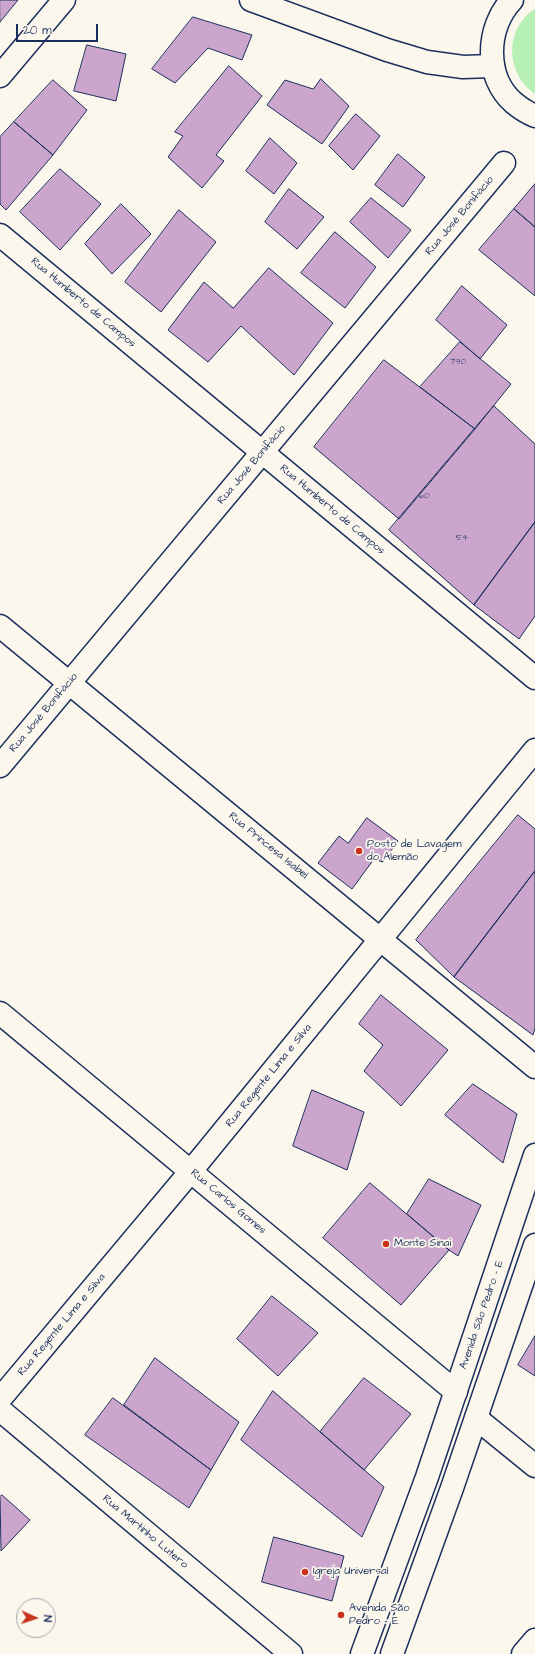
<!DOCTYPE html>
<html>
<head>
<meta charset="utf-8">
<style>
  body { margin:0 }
  #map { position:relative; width:535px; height:1654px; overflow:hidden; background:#fbf7ec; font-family:"Architects Daughter",sans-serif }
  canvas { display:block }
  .north { position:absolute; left:16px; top:1598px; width:40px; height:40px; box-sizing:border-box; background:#fbf7ec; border:1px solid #a1a7b3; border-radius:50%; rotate:93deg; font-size:11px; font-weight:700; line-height:16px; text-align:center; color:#1b2f5e }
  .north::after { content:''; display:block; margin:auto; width:14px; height:18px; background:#c8321e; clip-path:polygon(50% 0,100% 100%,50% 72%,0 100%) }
  .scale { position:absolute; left:16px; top:24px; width:82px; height:18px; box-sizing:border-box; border:2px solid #1b2f5e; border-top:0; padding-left:5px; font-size:12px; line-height:14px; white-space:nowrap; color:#1b2f5e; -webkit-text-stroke:3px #fbf7ec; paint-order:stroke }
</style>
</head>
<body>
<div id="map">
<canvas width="535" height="1654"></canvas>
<div class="north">N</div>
<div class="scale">20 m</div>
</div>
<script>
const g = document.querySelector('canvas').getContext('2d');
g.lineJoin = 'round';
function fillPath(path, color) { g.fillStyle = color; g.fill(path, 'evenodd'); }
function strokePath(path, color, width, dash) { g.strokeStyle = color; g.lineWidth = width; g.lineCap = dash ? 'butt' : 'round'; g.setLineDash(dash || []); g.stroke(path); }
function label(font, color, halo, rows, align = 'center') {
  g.font = font + ' "Architects Daughter",sans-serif'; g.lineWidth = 3.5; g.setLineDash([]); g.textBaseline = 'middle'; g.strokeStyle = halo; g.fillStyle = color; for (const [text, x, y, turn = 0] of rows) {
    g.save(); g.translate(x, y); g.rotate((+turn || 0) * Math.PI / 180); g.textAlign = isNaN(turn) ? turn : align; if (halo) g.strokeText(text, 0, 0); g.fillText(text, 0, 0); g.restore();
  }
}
const green = new Path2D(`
  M 535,9 L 535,94 C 505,74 504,28 535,9 Z`);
const building = new Path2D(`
  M 0,0 L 18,0 L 0,22 Z
  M 193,17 L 252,35 L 242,60 L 208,48 L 175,83 L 152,69 Z
  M 87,45 L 126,54 L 116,101 L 74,91 Z
  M 229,66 L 262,96 L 216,155 L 224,161 L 202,188 L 168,157 L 183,136 L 175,132 Z
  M 321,79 L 349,106 L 322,144 L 267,105 L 285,80 L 313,89 Z
  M 53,80 L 87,110 L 53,155 L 14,122 Z
  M 356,114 L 380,136 L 353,170 L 329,146 Z
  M 14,122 L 53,155 L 6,210 L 0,204 L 0,137 Z
  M 270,138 L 297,163 L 274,194 L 246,171 Z
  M 398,154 L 425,177 L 403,207 L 375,185 Z
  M 60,169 L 101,204 L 60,250 L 20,212 Z
  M 535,184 L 535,227 L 514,209 Z
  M 289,189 L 324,217 L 297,249 L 265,222 Z
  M 371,198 L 411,230 L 388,258 L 350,222 Z
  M 121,204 L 151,234 L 112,274 L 85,244 Z
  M 514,209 L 535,227 L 535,296 L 479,250 Z
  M 179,210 L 216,242 L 161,312 L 125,282 Z
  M 335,232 L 376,267 L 345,308 L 301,273 Z
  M 269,268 L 333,323 L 294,375 L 241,326 L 208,362 L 168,330 L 204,282 L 233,308 Z
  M 462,286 L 507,325 L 480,359 L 436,320 Z
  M 460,342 L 511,384 L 475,429 L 420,387 Z
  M 384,360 L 475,429 L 399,519 L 314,447 Z
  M 494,406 L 535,444 L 535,522 L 474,605 L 389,530 Z
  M 535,522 L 535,616 L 519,639 L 474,605 Z
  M 518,815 L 535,829 L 535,871 L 454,977 L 416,940 Z
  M 367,818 L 398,841 L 383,862 L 374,859 L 352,889 L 318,863 L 339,836 L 348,843 Z
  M 535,871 L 535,1028 L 533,1035 L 454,977 Z
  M 381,995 L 448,1050 L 401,1106 L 364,1071 L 383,1045 L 359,1024 Z
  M 473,1084 L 517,1114 L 503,1163 L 445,1115 Z
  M 312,1090 L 364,1112 L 347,1170 L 293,1146 Z
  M 429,1179 L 481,1205 L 458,1256 L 449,1250 L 407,1214 Z
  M 370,1183 L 449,1250 L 401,1305 L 323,1238 Z
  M 272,1296 L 318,1333 L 278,1376 L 237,1339 Z
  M 535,1336 L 535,1376 L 518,1365 Z
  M 155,1358 L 239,1422 L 211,1470 L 124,1405 Z
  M 364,1378 L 411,1414 L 364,1470 L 320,1432 Z
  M 273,1391 L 384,1487 L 362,1537 L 241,1440 Z
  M 113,1398 L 211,1470 L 189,1508 L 85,1435 Z
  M 2,1495 L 30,1520 L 1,1551 L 0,1497 Z
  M 274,1537 L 344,1556 L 332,1601 L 262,1582 Z`);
const minor = new Path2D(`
  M 0,76 L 64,0
  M 0,235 L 535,678
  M 0,626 L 535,1067
  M 0,766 L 504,163
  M 0,1013 L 456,1392
  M 0,1399 L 191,1171 L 535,750
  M 0,1410 L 291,1654
  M 476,1418 L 535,1466
  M 523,1654 L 535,1640`);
const tertiary = new Path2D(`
  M 251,0 L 387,50 L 427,62 L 463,67 L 493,66`);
const secondary = new Path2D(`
  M 512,0 C 486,27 484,77 514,103 C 520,108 528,113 535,116
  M 362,1654 L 427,1477 L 535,1155
  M 392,1654 L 452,1488 L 535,1245`);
const markers = [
  [359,851,4,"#c8321e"],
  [386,1244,4,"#c8321e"],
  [305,1572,4,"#c8321e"],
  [341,1615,4,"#c8321e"]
];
const numberNames = [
  ["790",458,362],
  ["60",424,496],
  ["54",462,538]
];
const streetNames = [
  ["Rua José Bonifácio",460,216,-50],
  ["Rua Humberto de Campos",83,303,40],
  ["Rua José Bonifácio",252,465,-50],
  ["Rua Humberto de Campos",332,510,40],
  ["Rua José Bonifácio",44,713,-50],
  ["Rua Princesa Isabel",268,846,39],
  ["Rua Regente Lima e Silva",269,1076,-51],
  ["Rua Carlos Gomes",228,1202,40],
  ["Avenida São Pedro - E",482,1315,-71],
  ["Rua Regente Lima e Silva",62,1325,-50],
  ["Rua Martinho Lutero",145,1532,40]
];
const poiNames = [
  ["Posto de Lavagem",367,845],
  ["do Alemão",367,858],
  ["Monte Sinai",394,1244],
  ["Igreja Universal",313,1572],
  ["Avenida São",349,1609],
  ["Pedro - E",349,1622]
];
fillPath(green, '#b6f0b4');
fillPath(building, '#cba5cc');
strokePath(building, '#1b2f5e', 1);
strokePath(minor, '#1b2f5e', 25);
strokePath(tertiary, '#1b2f5e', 25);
strokePath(secondary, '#1b2f5e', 25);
strokePath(minor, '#fbf7ec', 22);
strokePath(tertiary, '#fbf7ec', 22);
strokePath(secondary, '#fbf7ec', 22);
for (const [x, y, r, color] of markers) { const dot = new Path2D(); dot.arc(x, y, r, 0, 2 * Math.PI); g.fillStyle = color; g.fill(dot); strokePath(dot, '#fbf7ec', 1.5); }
label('9px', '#474c7a', null, numberNames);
label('11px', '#1b2f5e', '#fbf7ec', streetNames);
label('11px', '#1b2f5e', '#fbf7ec', poiNames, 'left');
</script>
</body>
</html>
